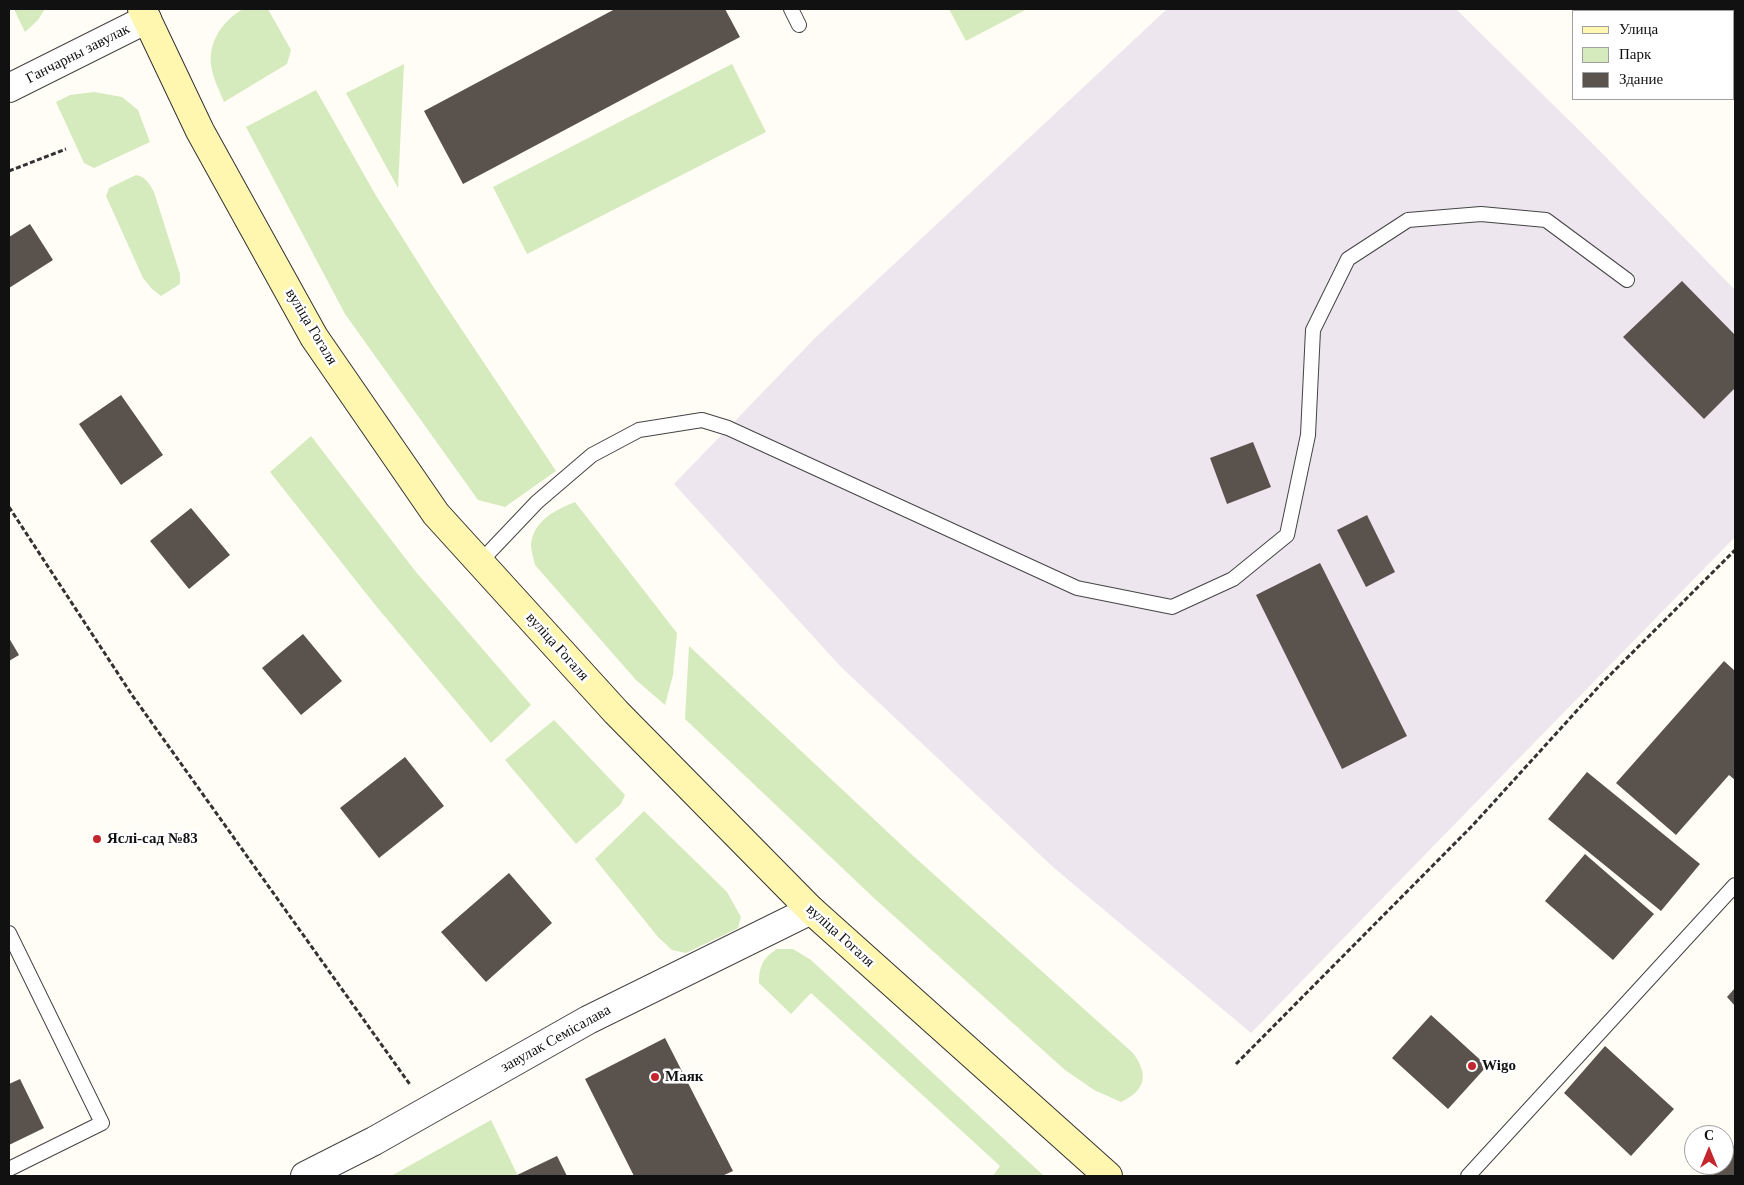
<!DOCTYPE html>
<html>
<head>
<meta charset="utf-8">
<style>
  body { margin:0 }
  #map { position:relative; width:1744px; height:1185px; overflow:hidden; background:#fffdf5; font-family:Georgia,serif }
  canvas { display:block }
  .frame { position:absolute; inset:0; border:10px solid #111; pointer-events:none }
  .legend { position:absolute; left:1572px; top:10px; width:162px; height:90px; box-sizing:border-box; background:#fff; border:1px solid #a0a0a0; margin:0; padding:6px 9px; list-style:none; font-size:15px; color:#111 }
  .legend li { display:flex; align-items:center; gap:10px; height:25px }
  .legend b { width:25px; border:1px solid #a0a0a0 }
  .north { position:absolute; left:1684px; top:1125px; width:50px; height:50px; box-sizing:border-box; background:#fff; border:1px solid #a0a0a0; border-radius:50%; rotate:0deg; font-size:14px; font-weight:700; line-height:20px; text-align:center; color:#111 }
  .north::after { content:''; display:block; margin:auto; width:18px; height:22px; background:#c4262e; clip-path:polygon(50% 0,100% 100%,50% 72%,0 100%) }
</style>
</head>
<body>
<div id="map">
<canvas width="1744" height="1185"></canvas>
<div class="frame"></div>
<ul class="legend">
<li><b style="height:6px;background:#fff6b0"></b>Улица</li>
<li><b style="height:14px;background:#d5ebbd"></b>Парк</li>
<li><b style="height:14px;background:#5a524d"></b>Здание</li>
</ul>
<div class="north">С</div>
</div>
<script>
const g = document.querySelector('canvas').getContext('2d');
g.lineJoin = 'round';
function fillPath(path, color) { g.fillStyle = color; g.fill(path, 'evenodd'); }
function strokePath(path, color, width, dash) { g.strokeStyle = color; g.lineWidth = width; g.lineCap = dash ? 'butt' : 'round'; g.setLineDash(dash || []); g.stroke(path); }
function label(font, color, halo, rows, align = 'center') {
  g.font = font + ' Georgia,serif'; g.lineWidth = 5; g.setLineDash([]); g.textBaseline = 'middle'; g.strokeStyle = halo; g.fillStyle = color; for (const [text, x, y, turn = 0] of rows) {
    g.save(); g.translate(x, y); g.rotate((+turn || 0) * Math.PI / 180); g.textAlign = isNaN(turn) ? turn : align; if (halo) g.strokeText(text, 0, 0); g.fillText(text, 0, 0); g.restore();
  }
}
const industrial = new Path2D(`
  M 1167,9 L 1456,9 L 1594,145 L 1735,290 L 1735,537 L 1251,1033 L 1054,868 L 841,667 L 674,484 L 816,337 Z`);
const green = new Path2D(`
  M 14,9 L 45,9 L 38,20 L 25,32 Z
  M 243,9 L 268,9 L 291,50 L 287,64 L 224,102 C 220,92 214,80 212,70 C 206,44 222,21 243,9 Z
  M 949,9 L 1027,9 L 966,41 Z
  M 404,64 L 398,188 L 346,93 Z
  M 732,64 L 766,132 L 527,254 L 493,187 Z
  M 316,90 L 375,194 L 436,291 L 556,471 L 505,507 L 478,500 L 345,314 L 246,127 Z
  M 94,92 L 122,97 L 138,110 L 150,142 L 94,168 L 84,163 L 56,102 L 70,95 Z
  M 136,175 C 146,177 149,183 154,192 L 180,274 L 180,284 L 161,296 L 152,289 L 143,278 L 106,196 L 109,188 Z
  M 311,436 L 416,572 L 531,705 L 491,743 L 376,606 L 270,472 Z
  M 575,502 L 677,633 L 673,675 L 665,705 L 636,680 L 535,565 C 534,559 531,551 531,545 C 533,521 555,510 575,502 Z
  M 689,646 L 910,853 L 1133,1053 C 1149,1075 1146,1090 1121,1102 L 1094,1090 L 1065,1070 L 875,899 L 685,719 Z
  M 554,720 L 625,795 L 621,804 L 576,844 L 505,760 Z
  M 644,811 L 727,892 L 741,917 L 738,928 L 686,953 L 672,950 L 658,937 L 595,859 Z
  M 777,949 L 793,949 L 811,960 L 1044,1176 L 993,1176 L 1000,1166 L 811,993 L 791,1014 L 759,983 C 759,966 763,958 777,949 Z
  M 491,1120 L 518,1176 L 391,1176 Z`);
const building = new Path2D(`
  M 615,9 L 725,9 L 740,37 L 463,184 L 424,111 Z
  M 1636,9 L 1691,9 L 1686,11 L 1637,11 Z
  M 1723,9 L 1735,9 L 1735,33 L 1733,28 L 1733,11 L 1724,11 Z
  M 30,224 L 53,260 L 9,288 L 9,237 Z
  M 1682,281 L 1735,335 L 1735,388 L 1704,419 L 1623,337 Z
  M 121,395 L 163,455 L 121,485 L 79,424 Z
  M 1253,442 L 1271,487 L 1227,504 L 1210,458 Z
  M 191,508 L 230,555 L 189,589 L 150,541 Z
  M 1367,515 L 1395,572 L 1366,587 L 1337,530 Z
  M 1320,563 L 1407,736 L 1342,769 L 1256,595 Z
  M 303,634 L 342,681 L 301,715 L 262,668 Z
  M 9,638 L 19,655 L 9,661 Z
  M 1724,661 L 1735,671 L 1735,780 L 1729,775 L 1676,835 L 1616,783 Z
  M 405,757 L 444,806 L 379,858 L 340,808 Z
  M 1587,772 L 1700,864 L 1661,911 L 1548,819 Z
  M 1585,854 L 1654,914 L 1613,960 L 1545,901 Z
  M 509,873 L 552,923 L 486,982 L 441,932 Z
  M 1735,988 L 1735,1006 L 1727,997 Z
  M 1431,1015 L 1487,1066 L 1448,1109 L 1392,1058 Z
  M 665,1038 L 733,1171 L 722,1176 L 634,1176 L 585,1079 Z
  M 1605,1046 L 1674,1109 L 1631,1156 L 1564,1093 Z
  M 20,1079 L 44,1128 L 9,1145 L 9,1084 Z
  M 1735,1144 L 1735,1176 L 1707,1176 L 1717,1165 L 1724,1165 L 1724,1157 Z
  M 557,1156 L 567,1176 L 515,1176 Z`);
const path = new Path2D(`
  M 9,171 L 66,149
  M 9,507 L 132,695 L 411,1086
  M 1236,1064 L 1473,825 L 1602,683 L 1735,550`);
const service = new Path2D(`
  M 791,9 L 799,25
  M 480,562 L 537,502 L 592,455 L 639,430 L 702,420 L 728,428 L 1077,588 L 1172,607 L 1233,579 L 1287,535 L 1308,435 L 1313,330 L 1348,259 L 1408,220 L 1481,214 L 1546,220 L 1627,280
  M 9,933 L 102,1123 L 9,1169
  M 1468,1176 L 1735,885`);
const minor = new Path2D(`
  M 9,88 L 147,19
  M 305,1176 L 374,1141 L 588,1020 L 811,910`);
const secondary = new Path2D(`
  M 142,9 L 200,131 L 314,337 L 436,514 L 616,712 L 811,910 L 1108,1176`);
const markers = [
  [97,839,5,"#c4262e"],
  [1472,1066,5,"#c4262e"],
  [655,1077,5,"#c4262e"]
];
const streetNames = [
  ["Ганчарны завулак",78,54,-27],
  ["вуліца Гогаля",311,327,59],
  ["вуліца Гогаля",557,647,48],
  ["вуліца Гогаля",840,936,42],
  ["завулак Семісалава",556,1039,-29]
];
const poiNames = [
  ["Яслі-сад №83",107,839],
  ["Wigo",1482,1066],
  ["Маяк",665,1077]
];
fillPath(industrial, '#eee6ef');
fillPath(green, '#d5ebbd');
fillPath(building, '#5a524d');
strokePath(service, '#444', 16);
strokePath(minor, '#444', 30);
strokePath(secondary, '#333', 30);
strokePath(path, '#333', 3, [5, 2.5]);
strokePath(service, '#fff', 14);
strokePath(minor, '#fff', 28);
strokePath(secondary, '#fff6b0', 28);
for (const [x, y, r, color] of markers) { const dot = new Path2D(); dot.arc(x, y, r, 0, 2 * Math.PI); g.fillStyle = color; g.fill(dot); strokePath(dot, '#fff', 2); }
label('15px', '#111', '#fff', streetNames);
label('bold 15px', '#111', '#fff', poiNames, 'left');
</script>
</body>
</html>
